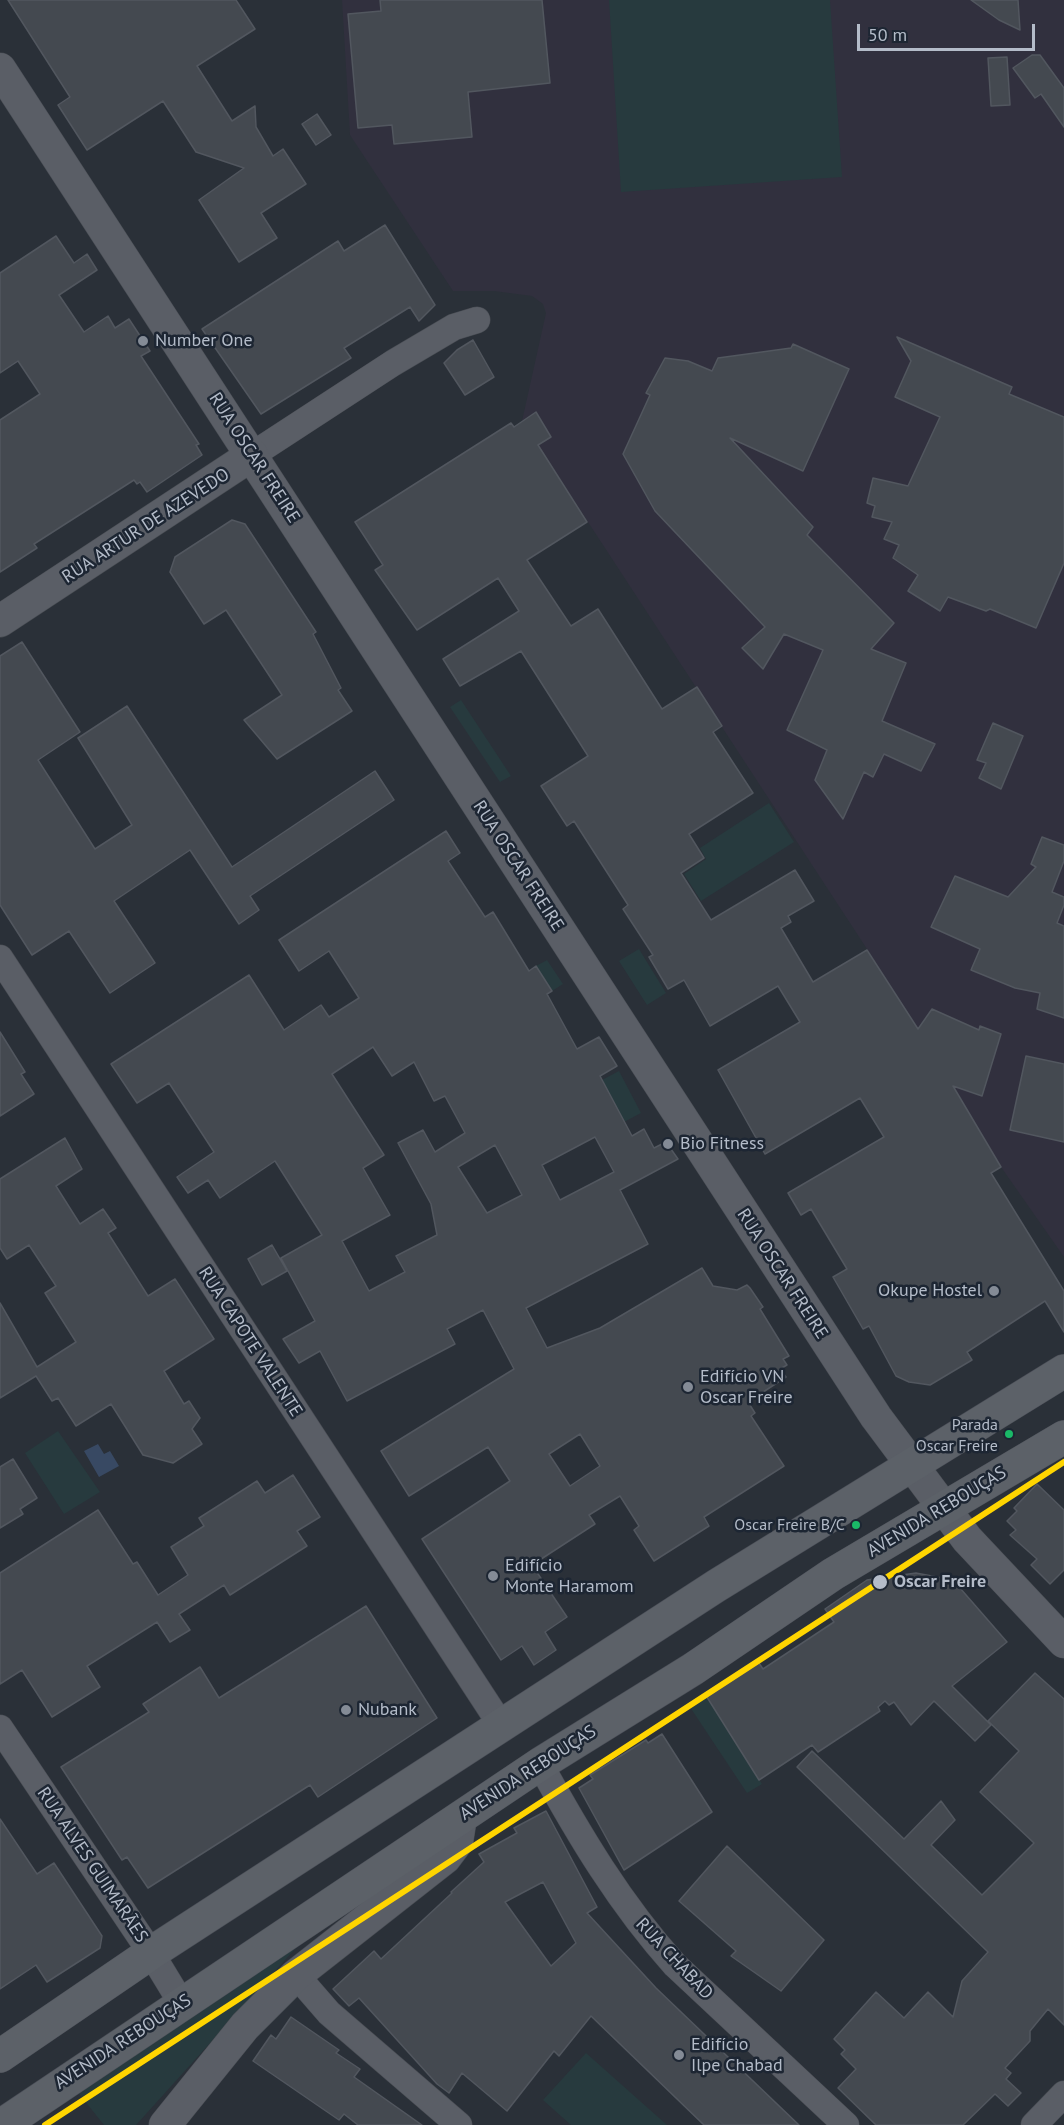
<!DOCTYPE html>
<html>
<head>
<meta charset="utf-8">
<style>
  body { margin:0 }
  #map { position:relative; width:1064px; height:2125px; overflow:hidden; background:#2a3038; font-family:"PT Sans",sans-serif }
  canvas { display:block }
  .scale { position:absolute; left:857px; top:24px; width:178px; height:27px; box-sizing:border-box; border:3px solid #b4bcc9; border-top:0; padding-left:8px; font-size:18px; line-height:21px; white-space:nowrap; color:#b4bcc9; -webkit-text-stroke:4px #1d2633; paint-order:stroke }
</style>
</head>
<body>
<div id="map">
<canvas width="1064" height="2125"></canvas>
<div class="scale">50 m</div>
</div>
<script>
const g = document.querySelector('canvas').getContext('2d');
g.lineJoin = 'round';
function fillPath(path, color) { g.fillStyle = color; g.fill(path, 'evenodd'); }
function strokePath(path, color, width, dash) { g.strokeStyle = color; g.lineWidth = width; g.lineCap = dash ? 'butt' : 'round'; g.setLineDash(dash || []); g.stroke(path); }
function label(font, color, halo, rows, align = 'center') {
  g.font = font + ' "PT Sans",sans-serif'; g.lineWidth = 5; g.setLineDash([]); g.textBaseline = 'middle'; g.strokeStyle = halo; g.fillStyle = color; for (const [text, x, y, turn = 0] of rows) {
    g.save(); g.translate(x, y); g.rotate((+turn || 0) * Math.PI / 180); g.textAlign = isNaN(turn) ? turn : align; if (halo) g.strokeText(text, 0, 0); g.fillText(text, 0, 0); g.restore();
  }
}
const medical = new Path2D(`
  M 342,0 L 1064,0 L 1064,1257 L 1001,1167 L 867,949 L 522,421 L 546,313 L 543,304 L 532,296 L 494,291 L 453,291 L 350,135 Z`);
const green = new Path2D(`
  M 609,0 L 830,0 L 842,177 L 621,192 Z
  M 461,700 L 511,776 L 500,782 L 450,707 Z
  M 769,803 L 794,842 L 701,901 L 684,874 L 706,859 L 700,848 Z
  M 639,949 L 666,993 L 647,1005 L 619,961 Z
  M 547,960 L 563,984 L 552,991 L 536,966 Z
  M 619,1071 L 641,1113 L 624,1122 L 602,1080 Z
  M 58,1431 L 100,1492 L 64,1514 L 25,1453 Z
  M 705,1694 L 762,1784 L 747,1793 L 688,1704 Z
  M 323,1918 L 136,2125 L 104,2125 L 72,2085 Z
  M 586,2053 L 667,2125 L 571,2125 L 543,2100 Z`);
const water = new Path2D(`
  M 98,1444 L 104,1454 L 110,1451 L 119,1466 L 99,1477 L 84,1451 Z`);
const building = new Path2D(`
  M 8,0 L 236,0 L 255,29 L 197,66 L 232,121 L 255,106 L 256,127 L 273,156 L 283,149 L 306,184 L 261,213 L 277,238 L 239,262 L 199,200 L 244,168 L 196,152 L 163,101 L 87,150 L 58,105 L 70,97 Z
  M 380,0 L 542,0 L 550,83 L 468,92 L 472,137 L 394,144 L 392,125 L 358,128 L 348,14 L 381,11 Z
  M 971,0 L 1018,0 L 1020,30 L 999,20 Z
  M 1032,55 L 1040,55 L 1064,88 L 1064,127 L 1041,94 L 1035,98 L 1013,68 Z
  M 1007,57 L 1010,105 L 991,106 L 988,58 Z
  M 317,114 L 331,135 L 316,145 L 302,124 Z
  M 385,225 L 435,305 L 419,321 L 410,307 L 344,348 L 351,358 L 261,414 L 202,329 L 338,241 L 344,251 Z
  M 56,236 L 74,263 L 87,254 L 97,270 L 59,295 L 84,332 L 108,316 L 115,328 L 129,319 L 150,351 L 141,356 L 199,444 L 196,445 L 202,455 L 147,492 L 140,482 L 137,484 L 134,480 L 34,544 L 37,548 L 0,572 L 0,420 L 40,394 L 18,361 L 0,373 L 0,273 Z
  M 897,337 L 1012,387 L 1009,394 L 1064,417 L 1064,563 L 1036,628 L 990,609 L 986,611 L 948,597 L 940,611 L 908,591 L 918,575 L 893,558 L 899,545 L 884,539 L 892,522 L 872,517 L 875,506 L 867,503 L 873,478 L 908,486 L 940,417 L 895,397 L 911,361 Z
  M 473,340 L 494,377 L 465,395 L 444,363 L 457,350 Z
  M 793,344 L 849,369 L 803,471 L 730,438 L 813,527 L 807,535 L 894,623 L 871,649 L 906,663 L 882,721 L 935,744 L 921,771 L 884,754 L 873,777 L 864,772 L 843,819 L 815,780 L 827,750 L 787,730 L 823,650 L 784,634 L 763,669 L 742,648 L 765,627 L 655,511 L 623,454 L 650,395 L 646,393 L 665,358 L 688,361 L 712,371 L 718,358 L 791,348 Z
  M 536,412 L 551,437 L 538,445 L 587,522 L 527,560 L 571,626 L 598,609 L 662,709 L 697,687 L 722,726 L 713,732 L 753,793 L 689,834 L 704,858 L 681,873 L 711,920 L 795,870 L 814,901 L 788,916 L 791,922 L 781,928 L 813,982 L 867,950 L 918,1029 L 932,1009 L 979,1030 L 980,1026 L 1001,1034 L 982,1096 L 953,1086 L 1001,1167 L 991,1173 L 1064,1291 L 1064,1332 L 1045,1301 L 967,1352 L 972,1360 L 930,1385 L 909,1382 L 896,1376 L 869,1326 L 863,1329 L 833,1277 L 847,1269 L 811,1209 L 801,1215 L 788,1193 L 884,1137 L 860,1098 L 765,1154 L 718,1070 L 800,1022 L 778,986 L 710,1026 L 684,980 L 668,989 L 649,957 L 653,955 L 623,909 L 628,905 L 574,821 L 567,826 L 541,786 L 588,756 L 521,651 L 460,686 L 443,659 L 519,611 L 498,578 L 417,630 L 375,570 L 383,565 L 355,522 L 511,423 L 514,427 Z
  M 232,520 L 245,524 L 316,632 L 313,634 L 341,688 L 338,690 L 352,711 L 277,759 L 244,720 L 282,695 L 226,610 L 204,624 L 170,572 L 175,557 Z
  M 22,642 L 80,732 L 38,760 L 95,849 L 132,825 L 78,738 L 127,706 L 232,867 L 375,771 L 394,800 L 250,896 L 259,910 L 239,924 L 190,850 L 114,901 L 155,963 L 110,993 L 69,931 L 32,955 L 0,905 L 0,656 Z
  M 993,723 L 1023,736 L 1001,789 L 979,778 L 986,763 L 977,760 Z
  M 446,831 L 460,853 L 448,861 L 485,917 L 493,912 L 529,971 L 536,966 L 552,991 L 547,994 L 577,1049 L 599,1037 L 617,1066 L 600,1076 L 632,1136 L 644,1129 L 654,1148 L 666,1142 L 678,1159 L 620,1190 L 648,1244 L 526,1308 L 547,1348 L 600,1328 L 702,1268 L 713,1286 L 737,1290 L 747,1285 L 750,1288 L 763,1307 L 760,1309 L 789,1356 L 783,1359 L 787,1365 L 780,1369 L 786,1377 L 748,1402 L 755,1413 L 751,1416 L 784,1466 L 704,1517 L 709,1526 L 654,1561 L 634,1530 L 639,1526 L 620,1496 L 589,1515 L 595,1524 L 532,1565 L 567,1617 L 545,1632 L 556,1650 L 534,1665 L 522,1646 L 501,1660 L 422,1539 L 510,1481 L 488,1447 L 409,1496 L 381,1451 L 514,1369 L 483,1310 L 447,1329 L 455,1344 L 347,1401 L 320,1351 L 299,1363 L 283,1339 L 315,1321 L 281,1258 L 322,1235 L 275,1161 L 220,1198 L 208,1180 L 188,1193 L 177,1177 L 214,1152 L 169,1083 L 137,1103 L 111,1064 L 249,975 L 284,1030 L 321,1005 L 329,1017 L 359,998 L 329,951 L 299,971 L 279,940 ZM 373,1047 L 392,1076 L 414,1062 L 434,1101 L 445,1096 L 465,1133 L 435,1152 L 423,1130 L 398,1143 L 431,1204 L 437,1235 L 396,1256 L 405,1272 L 369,1291 L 342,1241 L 390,1215 L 363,1168 L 384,1155 L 332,1074 ZM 595,1137 L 614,1172 L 560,1200 L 542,1165 ZM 495,1145 L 522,1195 L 487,1213 L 458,1167 ZM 580,1434 L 600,1466 L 570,1486 L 549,1454 Z
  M 1042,837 L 1064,845 L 1064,861 L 1052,892 L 1064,897 L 1064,905 L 1057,923 L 1064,926 L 1064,1018 L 1037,1009 L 1040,993 L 1015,988 L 971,970 L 980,949 L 931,927 L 955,876 L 1008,897 L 1036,867 L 1031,864 Z
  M 0,1032 L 25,1072 L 21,1074 L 34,1094 L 0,1116 Z
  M 1026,1056 L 1064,1064 L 1064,1142 L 1010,1130 Z
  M 65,1138 L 82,1169 L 56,1186 L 80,1224 L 103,1209 L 116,1228 L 108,1233 L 148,1296 L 175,1279 L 214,1339 L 164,1371 L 184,1404 L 189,1401 L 200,1418 L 192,1429 L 202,1444 L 173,1463 L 143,1455 L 111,1404 L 76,1426 L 58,1398 L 52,1401 L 36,1376 L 0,1398 L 0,1303 L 37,1367 L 76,1342 L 45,1293 L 56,1286 L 29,1245 L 7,1259 L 0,1248 L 0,1179 Z
  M 272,1245 L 287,1271 L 262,1285 L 248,1259 Z
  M 13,1459 L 37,1498 L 20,1509 L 23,1514 L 0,1528 L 0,1467 Z
  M 293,1475 L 320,1517 L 297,1531 L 307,1546 L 230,1595 L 224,1585 L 179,1614 L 190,1630 L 170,1642 L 157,1622 L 87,1666 L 100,1687 L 52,1717 L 22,1670 L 0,1684 L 0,1573 L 98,1510 L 133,1564 L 137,1562 L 158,1595 L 188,1575 L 171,1547 L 204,1526 L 199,1518 L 257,1481 L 265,1493 Z
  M 1037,1484 L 1064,1510 L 1064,1570 L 1050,1584 L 1031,1565 L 1037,1559 L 1010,1535 L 1016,1530 L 1007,1521 L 1017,1511 L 1014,1508 Z
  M 916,1573 L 953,1580 L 1007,1642 L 952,1686 L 991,1725 L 975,1741 L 934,1701 L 911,1725 L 894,1702 L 889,1705 L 885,1701 L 878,1707 L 880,1711 L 818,1752 L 812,1745 L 759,1780 L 705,1694 L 757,1660 L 763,1669 L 834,1622 L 825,1609 L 867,1580 Z
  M 366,1606 L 437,1718 L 318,1797 L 310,1785 L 148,1888 L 127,1857 L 122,1860 L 61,1767 L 149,1712 L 143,1704 L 200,1667 L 219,1698 Z
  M 1035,1673 L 1064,1699 L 1064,2025 L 1048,2009 L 1030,2031 L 1030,2041 L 1005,2068 L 1011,2073 L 1006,2079 L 1021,2093 L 1008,2106 L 995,2094 L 963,2125 L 876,2125 L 838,2088 L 856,2069 L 841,2054 L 845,2050 L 834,2039 L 876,1992 L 904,2018 L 928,1992 L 953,2017 L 962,1981 L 988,1952 L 797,1767 L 812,1751 L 904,1839 L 941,1801 L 955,1820 L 931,1845 L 982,1895 L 1034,1843 L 980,1792 L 1019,1751 L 988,1721 Z
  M 662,1734 L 712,1812 L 624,1870 L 579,1788 L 593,1779 L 590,1775 L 646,1740 L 648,1743 Z
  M 546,1811 L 597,1907 L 587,1913 L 656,1988 L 799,2125 L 704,2125 L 591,2016 L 559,2056 L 554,2051 L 507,2111 L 462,2073 L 449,2093 L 437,2084 L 359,1998 L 349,2006 L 333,1989 L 374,1951 L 381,1959 L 452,1893 L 451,1892 L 484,1862 L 479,1854 L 517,1833 L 514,1828 ZM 543,1882 L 576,1943 L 551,1966 L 505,1902 Z
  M 0,1819 L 37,1874 L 54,1863 L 102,1936 L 100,1948 L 47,1982 L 36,1965 L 0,1989 Z
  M 727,1846 L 824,1940 L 781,1991 L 731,1956 L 736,1951 L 679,1901 Z
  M 291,2017 L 339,2050 L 336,2053 L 360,2069 L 354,2077 L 422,2125 L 358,2125 L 344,2114 L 339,2120 L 253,2061 L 271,2035 L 276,2039 Z`);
const minor = new Path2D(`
  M 252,455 L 393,363 L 454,327 L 477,320
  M 0,958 L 501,1725
  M 0,1728 L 151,1953 L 182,2004
  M 540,1764 C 579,1835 620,1904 675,1965 L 846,2125
  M 296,1975 L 329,2013 L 459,2125
  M 1034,2125 L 1064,2094`);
const tertiary = new Path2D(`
  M 0,69 L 876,1417 L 967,1539 L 1064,1642
  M 0,621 L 252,455
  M 165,2125 L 245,2026 L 296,1975 L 445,1858 L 457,1842 L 461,1817`);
const primary = new Path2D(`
  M 0,2056 L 151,1953 L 716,1586 L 1064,1371
  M 2,2125 L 540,1764 L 693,1669 L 833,1574 L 1064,1437`);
const metro1 = new Path2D(`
  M 45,2125 L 1064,1462`);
const markers = [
  [143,341,6,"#848b96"],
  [668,1144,6,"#848b96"],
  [994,1291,6,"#848b96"],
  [688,1387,6,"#848b96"],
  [1009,1434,5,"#1ab867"],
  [856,1525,5,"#1ab867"],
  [493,1576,6,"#848b96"],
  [880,1582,8,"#b4bcc9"],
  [346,1710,6,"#848b96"],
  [679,2055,6,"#848b96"]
];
const busNames = [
  ["Parada",998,1425],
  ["Oscar Freire",998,1446],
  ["Oscar Freire B/C",845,1525]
];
const poiNames = [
  ["Number One",155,341],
  ["Bio Fitness",680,1144],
  ["Okupe Hostel",982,1291,"right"],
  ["Edifício VN",700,1377],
  ["Oscar Freire",700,1398],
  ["Edifício",505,1566],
  ["Monte Haramom",505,1587],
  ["Nubank",358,1710],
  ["Edifício",691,2045],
  ["Ilpe Chabad",691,2066]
];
const streetNames = [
  ["RUA OSCAR FREIRE",254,458,57],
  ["RUA ARTUR DE AZEVEDO",146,526,-33],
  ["RUA OSCAR FREIRE",518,866,57],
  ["RUA OSCAR FREIRE",782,1274,57],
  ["RUA CAPOTE VALENTE",250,1342,57],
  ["AVENIDA REBOUÇAS",937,1512,-31],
  ["AVENIDA REBOUÇAS",528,1773,-33],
  ["RUA ALVES GUIMARÃES",92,1865,56],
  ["RUA CHABAD",674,1959,47],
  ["AVENIDA REBOUÇAS",123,2042,-33]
];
const stopNames = [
  ["Oscar Freire",894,1582]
];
fillPath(medical, '#31303e');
fillPath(green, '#273a3e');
fillPath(water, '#384963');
fillPath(building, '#444950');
strokePath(building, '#52575f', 1.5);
strokePath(minor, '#484c53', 27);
strokePath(tertiary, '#484c53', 33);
strokePath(primary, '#484c55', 34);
strokePath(minor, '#5a5e66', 26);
strokePath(tertiary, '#5a5e66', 32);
strokePath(primary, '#5c6168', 33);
strokePath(metro1, '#ffd500', 6);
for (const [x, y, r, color] of markers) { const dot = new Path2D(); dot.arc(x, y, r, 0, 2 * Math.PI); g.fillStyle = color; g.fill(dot); strokePath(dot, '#1d2633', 2); }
label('16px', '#b4bcc9', '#1d2633', busNames, 'right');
label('18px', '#b4bcc9', '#1d2633', poiNames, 'left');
label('18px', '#b4bcc9', '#1d2633', streetNames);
label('bold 18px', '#b4bcc9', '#1d2633', stopNames, 'left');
</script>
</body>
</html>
